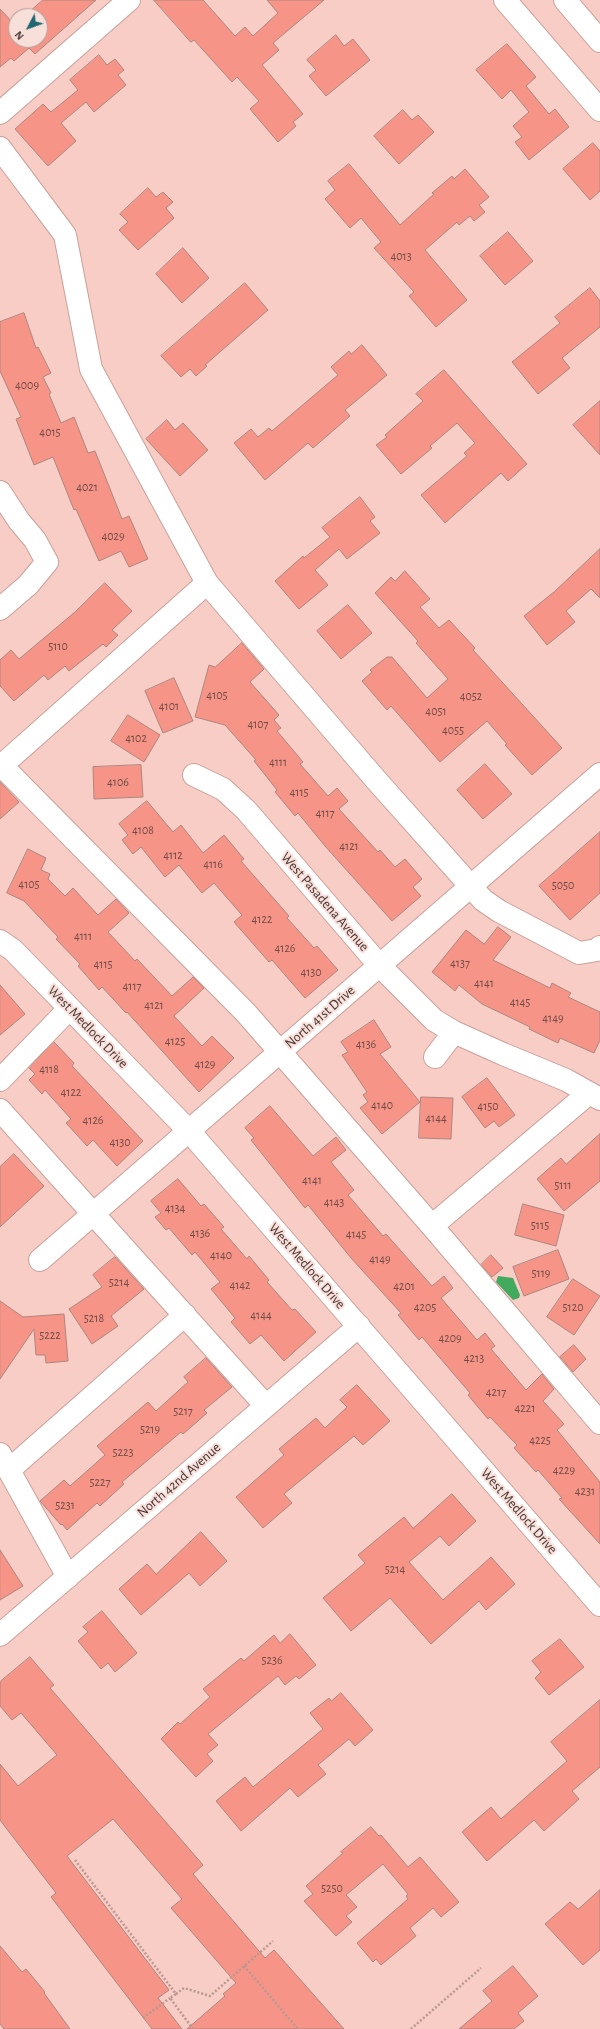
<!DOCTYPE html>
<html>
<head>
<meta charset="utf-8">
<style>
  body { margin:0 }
  #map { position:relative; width:600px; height:2029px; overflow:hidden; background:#f8cdc6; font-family:"Alegreya Sans",sans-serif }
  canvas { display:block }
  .north { position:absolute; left:8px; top:8px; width:40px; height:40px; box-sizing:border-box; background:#f9dfda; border:1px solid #b09a96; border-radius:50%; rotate:229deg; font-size:11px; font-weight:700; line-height:16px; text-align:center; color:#43322f }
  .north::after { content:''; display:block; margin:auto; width:14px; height:18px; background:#1d6772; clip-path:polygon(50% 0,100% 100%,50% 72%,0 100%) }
</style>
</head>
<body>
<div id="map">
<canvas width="600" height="2029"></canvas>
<div class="north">N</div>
</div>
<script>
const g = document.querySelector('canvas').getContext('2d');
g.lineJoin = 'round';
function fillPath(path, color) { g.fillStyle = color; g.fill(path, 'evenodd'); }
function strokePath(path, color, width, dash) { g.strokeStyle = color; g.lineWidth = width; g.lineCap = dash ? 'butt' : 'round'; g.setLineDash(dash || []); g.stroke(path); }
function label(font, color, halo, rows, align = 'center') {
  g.font = font + ' "Alegreya Sans",sans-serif'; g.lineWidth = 4; g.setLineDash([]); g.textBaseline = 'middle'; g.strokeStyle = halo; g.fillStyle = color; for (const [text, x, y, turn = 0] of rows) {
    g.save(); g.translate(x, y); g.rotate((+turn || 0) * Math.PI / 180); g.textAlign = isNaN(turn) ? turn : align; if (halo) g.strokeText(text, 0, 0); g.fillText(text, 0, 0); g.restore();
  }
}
const water = new Path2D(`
  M 498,1276 L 513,1278 L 520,1295 L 519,1298 L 513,1300 L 496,1282 Z`);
const building = new Path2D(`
  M 43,0 L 96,0 L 35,54 L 29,48 L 14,61 L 11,58 L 0,67 L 0,9 L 15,25 L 16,24 L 16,40 L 40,40 L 40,16 L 25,16 Z
  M 154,0 L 203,0 L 235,36 L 245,27 L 253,36 L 278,13 L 267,0 L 324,0 L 273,43 L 279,50 L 262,65 L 303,114 L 293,122 L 296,126 L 278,142 L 250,109 L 259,101 L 237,77 L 232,82 L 194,40 L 191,42 Z
  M 336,35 L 344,46 L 353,39 L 370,60 L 326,96 L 309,76 L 316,70 L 307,60 Z
  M 507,44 L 536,77 L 526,86 L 549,114 L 555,109 L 569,127 L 529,160 L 515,142 L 522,137 L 513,126 L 529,112 L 511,90 L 502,99 L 476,70 Z
  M 99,55 L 107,65 L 115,59 L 124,70 L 118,75 L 126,85 L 94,112 L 86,102 L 61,123 L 76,141 L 48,166 L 15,129 L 43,104 L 51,112 L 78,90 L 70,80 Z
  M 403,110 L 412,120 L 418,115 L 434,132 L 399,164 L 374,136 Z
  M 593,143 L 600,151 L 600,191 L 590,200 L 563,169 Z
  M 349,164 L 400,225 L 434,194 L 432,193 L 452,176 L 454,179 L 465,169 L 489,197 L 479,205 L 485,212 L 474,221 L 470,216 L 459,225 L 457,222 L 425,250 L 467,300 L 436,327 L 409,296 L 414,292 L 374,248 L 381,242 L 361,218 L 350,228 L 325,199 L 335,190 L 328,181 Z
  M 148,188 L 156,197 L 163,192 L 173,202 L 166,208 L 174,218 L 138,250 L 119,230 L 128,222 L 120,214 Z
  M 508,232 L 533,261 L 505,285 L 480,256 Z
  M 183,248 L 209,278 L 182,303 L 156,274 Z
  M 245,283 L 268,310 L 205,365 L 207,366 L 196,376 L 190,369 L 181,377 L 161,356 Z
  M 590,288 L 600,301 L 600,327 L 562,358 L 570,368 L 538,394 L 512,362 L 560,323 L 555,317 Z
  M 24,313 L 36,348 L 38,347 L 51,373 L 43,377 L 51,393 L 49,394 L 61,423 L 74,417 L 88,453 L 95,451 L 122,519 L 129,516 L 148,559 L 129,567 L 121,551 L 99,561 L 76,509 L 74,510 L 53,457 L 34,465 L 16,419 L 21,417 L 0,371 L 0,322 Z
  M 362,345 L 387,375 L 345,410 L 350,416 L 313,448 L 308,443 L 265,480 L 234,443 L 251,429 L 258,437 L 269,428 L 272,431 L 338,375 L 331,367 L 349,351 L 351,354 Z
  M 444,370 L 527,464 L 508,481 L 501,473 L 445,523 L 421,495 L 467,456 L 464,453 L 475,443 L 457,423 L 430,446 L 432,448 L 401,474 L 376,445 L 387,437 L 385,435 L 423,401 L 416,394 Z
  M 600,401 L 600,455 L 573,425 Z
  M 167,420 L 175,430 L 183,423 L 208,450 L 180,476 L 146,439 Z
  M 360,497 L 375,517 L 370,521 L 380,533 L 347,559 L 339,549 L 315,570 L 328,585 L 299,609 L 275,581 L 303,556 L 304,558 L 330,537 L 322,528 Z
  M 600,549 L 600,598 L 591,589 L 566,611 L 575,622 L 547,645 L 524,616 L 554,592 Z
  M 405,571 L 430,599 L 420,607 L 439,628 L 449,620 L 475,648 L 473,650 L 562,748 L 532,775 L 505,745 L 507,744 L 487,721 L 440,762 L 391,706 L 387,710 L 362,681 L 372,672 L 370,670 L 387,657 L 392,657 L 427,698 L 448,679 L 416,643 L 418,641 L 375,593 L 391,577 L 395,581 Z
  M 105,583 L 132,611 L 112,630 L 118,635 L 106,647 L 103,644 L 69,671 L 65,666 L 48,680 L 44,675 L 14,701 L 0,686 L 0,660 L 11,650 L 19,659 L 75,612 Z
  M 348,605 L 372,633 L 341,659 L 317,631 Z
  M 242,643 L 264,669 L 250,682 L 279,715 L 274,720 L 281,728 L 277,731 L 303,762 L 300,764 L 328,796 L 337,788 L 348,801 L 339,809 L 378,852 L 380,850 L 395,867 L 405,859 L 422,879 L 413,887 L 421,896 L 392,921 L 325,846 L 298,813 L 295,816 L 275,792 L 277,790 L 254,761 L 256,760 L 225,725 L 195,717 L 209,665 L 215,667 Z
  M 174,678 L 193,721 L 163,733 L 145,691 Z
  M 128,715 L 160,735 L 144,762 L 111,741 Z
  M 485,764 L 512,794 L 483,819 L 457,790 Z
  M 141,765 L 143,797 L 94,799 L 93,767 Z
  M 0,782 L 19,802 L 0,819 Z
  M 147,801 L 173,832 L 181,825 L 203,853 L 224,835 L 244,859 L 241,861 L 289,916 L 287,918 L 314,948 L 317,946 L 338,970 L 305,998 L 272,960 L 269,962 L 234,922 L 242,915 L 214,883 L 202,893 L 179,865 L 165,877 L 141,847 L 133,854 L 122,840 L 128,835 L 119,824 Z
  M 600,832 L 600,893 L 570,920 L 539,886 Z
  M 28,849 L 46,858 L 41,870 L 50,874 L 48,879 L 65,896 L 73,888 L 98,915 L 116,899 L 129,913 L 108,932 L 135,961 L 137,959 L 172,996 L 193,977 L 204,988 L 174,1016 L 202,1046 L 212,1036 L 234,1058 L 199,1092 L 127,1012 L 126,1013 L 102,987 L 99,990 L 78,966 L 80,964 L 56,939 L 58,937 L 24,901 L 7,893 Z
  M 498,927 L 511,937 L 493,960 L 550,988 L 552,983 L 571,993 L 568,997 L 600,1012 L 600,1040 L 594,1053 L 560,1038 L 558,1043 L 529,1029 L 530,1027 L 482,1004 L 459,985 L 455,991 L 432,972 L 466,930 L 484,944 Z
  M 0,985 L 25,1014 L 0,1035 Z
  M 374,1020 L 391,1047 L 380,1054 L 420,1102 L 382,1134 L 360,1108 L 368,1102 L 363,1095 L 367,1092 L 342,1055 L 348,1052 L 341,1042 Z
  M 54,1042 L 74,1063 L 72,1066 L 143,1141 L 117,1166 L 93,1140 L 87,1146 L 66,1123 L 71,1119 L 45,1090 L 42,1094 L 29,1080 L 35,1074 L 29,1068 Z
  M 487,1078 L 515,1115 L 499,1127 L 494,1121 L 485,1128 L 462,1097 Z
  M 421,1097 L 453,1098 L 451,1139 L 419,1138 Z
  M 270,1106 L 313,1156 L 336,1137 L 346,1150 L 331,1162 L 354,1190 L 348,1195 L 383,1236 L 386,1234 L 432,1286 L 444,1276 L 453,1288 L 441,1298 L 477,1340 L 485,1333 L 495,1346 L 491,1349 L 526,1390 L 542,1374 L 554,1389 L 543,1401 L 564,1424 L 557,1430 L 600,1482 L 600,1544 L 559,1499 L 562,1498 L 538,1470 L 536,1472 L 514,1448 L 517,1445 L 490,1417 L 488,1419 L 468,1395 L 470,1393 L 422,1337 L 419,1340 L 398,1315 L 401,1313 L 351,1258 L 308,1205 L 305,1208 L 251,1140 L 254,1138 L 245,1128 Z
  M 600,1134 L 600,1181 L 564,1211 L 537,1179 L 561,1158 L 566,1164 Z
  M 14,1154 L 44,1186 L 0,1227 L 0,1167 Z
  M 178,1179 L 201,1206 L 204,1204 L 224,1227 L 221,1229 L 247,1259 L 249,1256 L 269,1280 L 267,1282 L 292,1310 L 295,1309 L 316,1332 L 284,1361 L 261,1335 L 250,1344 L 231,1322 L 235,1318 L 211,1289 L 220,1282 L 195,1252 L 192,1255 L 169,1228 L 166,1230 L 155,1217 L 161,1213 L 151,1201 Z
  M 523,1204 L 564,1215 L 556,1246 L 515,1235 Z
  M 558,1250 L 569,1279 L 524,1296 L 513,1267 Z
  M 491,1255 L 503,1268 L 492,1277 L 481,1265 Z
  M 115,1257 L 144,1289 L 111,1316 L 118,1326 L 92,1344 L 69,1309 L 102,1287 L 93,1275 Z
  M 573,1279 L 600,1296 L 574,1335 L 547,1317 Z
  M 0,1301 L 23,1317 L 64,1314 L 68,1361 L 46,1363 L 45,1355 L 36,1355 L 34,1329 L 0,1379 Z
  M 574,1345 L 586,1359 L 573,1372 L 560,1357 Z
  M 206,1358 L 232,1387 L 204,1410 L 207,1413 L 183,1434 L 181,1432 L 122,1482 L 124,1484 L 100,1506 L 97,1503 L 67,1530 L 62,1524 L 61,1525 L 40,1501 L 64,1480 L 70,1486 L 105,1455 L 97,1446 L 148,1402 L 156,1411 L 188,1382 L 184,1377 Z
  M 357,1385 L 390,1421 L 363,1445 L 354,1436 L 284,1494 L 292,1503 L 263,1528 L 236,1497 L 284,1455 L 279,1449 L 316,1418 L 325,1428 L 347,1407 L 340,1400 Z
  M 452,1494 L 476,1521 L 449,1546 L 440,1536 L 409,1562 L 443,1600 L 491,1557 L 515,1584 L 486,1610 L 479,1601 L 431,1644 L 390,1598 L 351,1631 L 323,1598 L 365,1563 L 358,1555 L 404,1517 L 413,1528 Z
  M 201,1532 L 227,1561 L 200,1586 L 189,1573 L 141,1615 L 119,1589 L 147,1564 L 156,1574 Z
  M 0,1550 L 23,1586 L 0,1600 Z
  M 102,1611 L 137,1653 L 115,1672 L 108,1663 L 101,1669 L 78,1641 L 88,1632 L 83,1627 Z
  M 290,1634 L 316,1665 L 299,1679 L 296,1676 L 285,1685 L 278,1676 L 208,1734 L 218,1745 L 207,1754 L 213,1761 L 196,1777 L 161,1739 L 178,1722 L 180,1724 L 210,1697 L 203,1689 L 241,1658 L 244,1661 L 274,1635 L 280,1643 Z
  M 560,1639 L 584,1667 L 549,1695 L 535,1678 L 541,1672 L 532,1661 Z
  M 30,1657 L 54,1685 L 50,1688 L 203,1865 L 193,1874 L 265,1958 L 274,1950 L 344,2029 L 187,2029 L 225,1996 L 223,1994 L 236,1983 L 171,1908 L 182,1899 L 113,1819 L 67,1856 L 169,1990 L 158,1998 L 182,2029 L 152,2029 L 51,1897 L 56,1893 L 0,1820 L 0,1764 L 18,1786 L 57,1755 L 21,1713 L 12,1720 L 0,1706 L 0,1682 Z
  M 341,1693 L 373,1730 L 355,1746 L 349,1739 L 318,1765 L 326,1774 L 298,1797 L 290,1788 L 241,1831 L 216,1801 L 245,1777 L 253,1787 L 323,1729 L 310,1713 L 329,1698 L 331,1701 Z
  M 600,1700 L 600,1767 L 572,1791 L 579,1799 L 544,1831 L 534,1820 L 487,1861 L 462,1832 L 491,1807 L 501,1819 L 567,1761 L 551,1742 Z
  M 371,1827 L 379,1836 L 381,1835 L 408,1867 L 420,1857 L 459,1902 L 441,1917 L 433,1908 L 410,1928 L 416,1936 L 381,1965 L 376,1959 L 373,1962 L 357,1943 L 408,1899 L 406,1896 L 408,1894 L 383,1864 L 346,1895 L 357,1907 L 346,1916 L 352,1922 L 336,1936 L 304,1901 L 313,1894 L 306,1886 L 343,1853 L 341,1852 Z
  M 600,1890 L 600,1950 L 583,1965 L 545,1924 L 570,1902 L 578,1909 Z
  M 0,1946 L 22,1972 L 26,1969 L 45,1992 L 44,1993 L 70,2029 L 4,2029 L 0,2024 Z
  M 513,1966 L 538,1996 L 518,2013 L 524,2021 L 514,2029 L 459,2029 L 492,2001 L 483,1991 Z`);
const path = new Path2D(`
  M 75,1860 L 176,1994 L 170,1998 L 193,2029
  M 244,1966 L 298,2029
  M 176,1994 L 184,1988 L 210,1996 L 273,1941
  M 143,2018 L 170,1998
  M 411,2029 L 481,1968`);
const minor = new Path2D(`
  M 505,0 L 600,110
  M 0,113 L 129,0
  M 0,148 L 65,235 L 91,369 L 207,583 L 377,781 L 483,900 L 499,911 L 579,953 L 597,950 L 600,947
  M 0,492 L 19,521 L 35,540 L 47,562 L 28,585 L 0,609
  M 2,766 L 246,1013 L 432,1226 L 600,1423
  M 0,767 L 207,583
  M 194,775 L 223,789 L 246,810 L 379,965 L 434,1020 L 454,1032 L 503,1054 L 566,1080 L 600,1099
  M 0,941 L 13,950 L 189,1131 L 600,1605
  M 435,1057 L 454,1032
  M 0,1080 L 69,1009
  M 0,1110 L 266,1406
  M 432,1226 L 589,1093
  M 40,1260 L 600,774
  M 0,1454 L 68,1577
  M 9,1470 L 185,1315
  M 0,1635 L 359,1326`);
const major = new Path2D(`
  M 565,0 L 600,41`);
const numberNames = [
  ["4013",401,256],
  ["4009",27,385],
  ["4015",50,432],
  ["4021",87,487],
  ["4029",113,536],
  ["5110",58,646],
  ["4105",217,695],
  ["4052",471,696],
  ["4101",169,706],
  ["4051",436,711],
  ["4107",258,724],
  ["4055",453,730],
  ["4102",136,738],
  ["4111",278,762],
  ["4106",118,782],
  ["4115",299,792],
  ["4117",325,813],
  ["4108",143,830],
  ["4121",349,846],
  ["4112",173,855],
  ["4116",213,864],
  ["4105",29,884],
  ["5050",563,885],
  ["4122",262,919],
  ["4111",83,936],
  ["4126",285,948],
  ["4137",460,963],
  ["4115",103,964],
  ["4130",311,972],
  ["4141",484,983],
  ["4117",132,986],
  ["4145",520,1002],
  ["4121",154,1005],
  ["4149",553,1018],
  ["4125",175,1041],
  ["4136",366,1044],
  ["4129",205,1064],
  ["4118",49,1069],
  ["4122",71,1092],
  ["4140",382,1105],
  ["4150",488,1106],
  ["4144",436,1118],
  ["4126",93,1120],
  ["4130",120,1142],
  ["4141",312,1180],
  ["5111",563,1185],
  ["4143",334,1202],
  ["4134",175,1208],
  ["5115",540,1225],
  ["4136",200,1233],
  ["4145",356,1234],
  ["4140",221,1255],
  ["4149",380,1259],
  ["5119",541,1273],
  ["5214",119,1282],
  ["4142",240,1285],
  ["4201",404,1286],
  ["4205",425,1307],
  ["5120",573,1307],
  ["4144",261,1315],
  ["5218",94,1318],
  ["5222",50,1335],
  ["4209",450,1338],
  ["4213",474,1358],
  ["4217",496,1392],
  ["4221",525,1408],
  ["5217",183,1411],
  ["5219",150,1429],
  ["4225",540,1440],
  ["5223",123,1452],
  ["4229",564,1470],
  ["5227",100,1482],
  ["4231",585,1491],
  ["5231",65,1505],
  ["5214",395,1569],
  ["5236",272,1660],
  ["5250",332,1888]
];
const streetNames = [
  ["West Pasadena Avenue",325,902,49],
  ["North 41st Drive",320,1017,-41],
  ["West Medlock Drive",88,1027,46],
  ["West Medlock Drive",307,1266,49],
  ["North 42nd Avenue",179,1480,-41],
  ["West Medlock Drive",519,1511,49]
];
fillPath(water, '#41aa5c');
fillPath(building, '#f69587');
strokePath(building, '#ad857f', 1);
strokePath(minor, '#caa09a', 24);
strokePath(major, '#caa09a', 24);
strokePath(path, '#b99791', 2.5, [2, 2]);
strokePath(minor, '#fff', 22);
strokePath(major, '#fff', 22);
label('12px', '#704b45', null, numberNames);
label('14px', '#43322f', '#f9dfda', streetNames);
</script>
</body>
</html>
